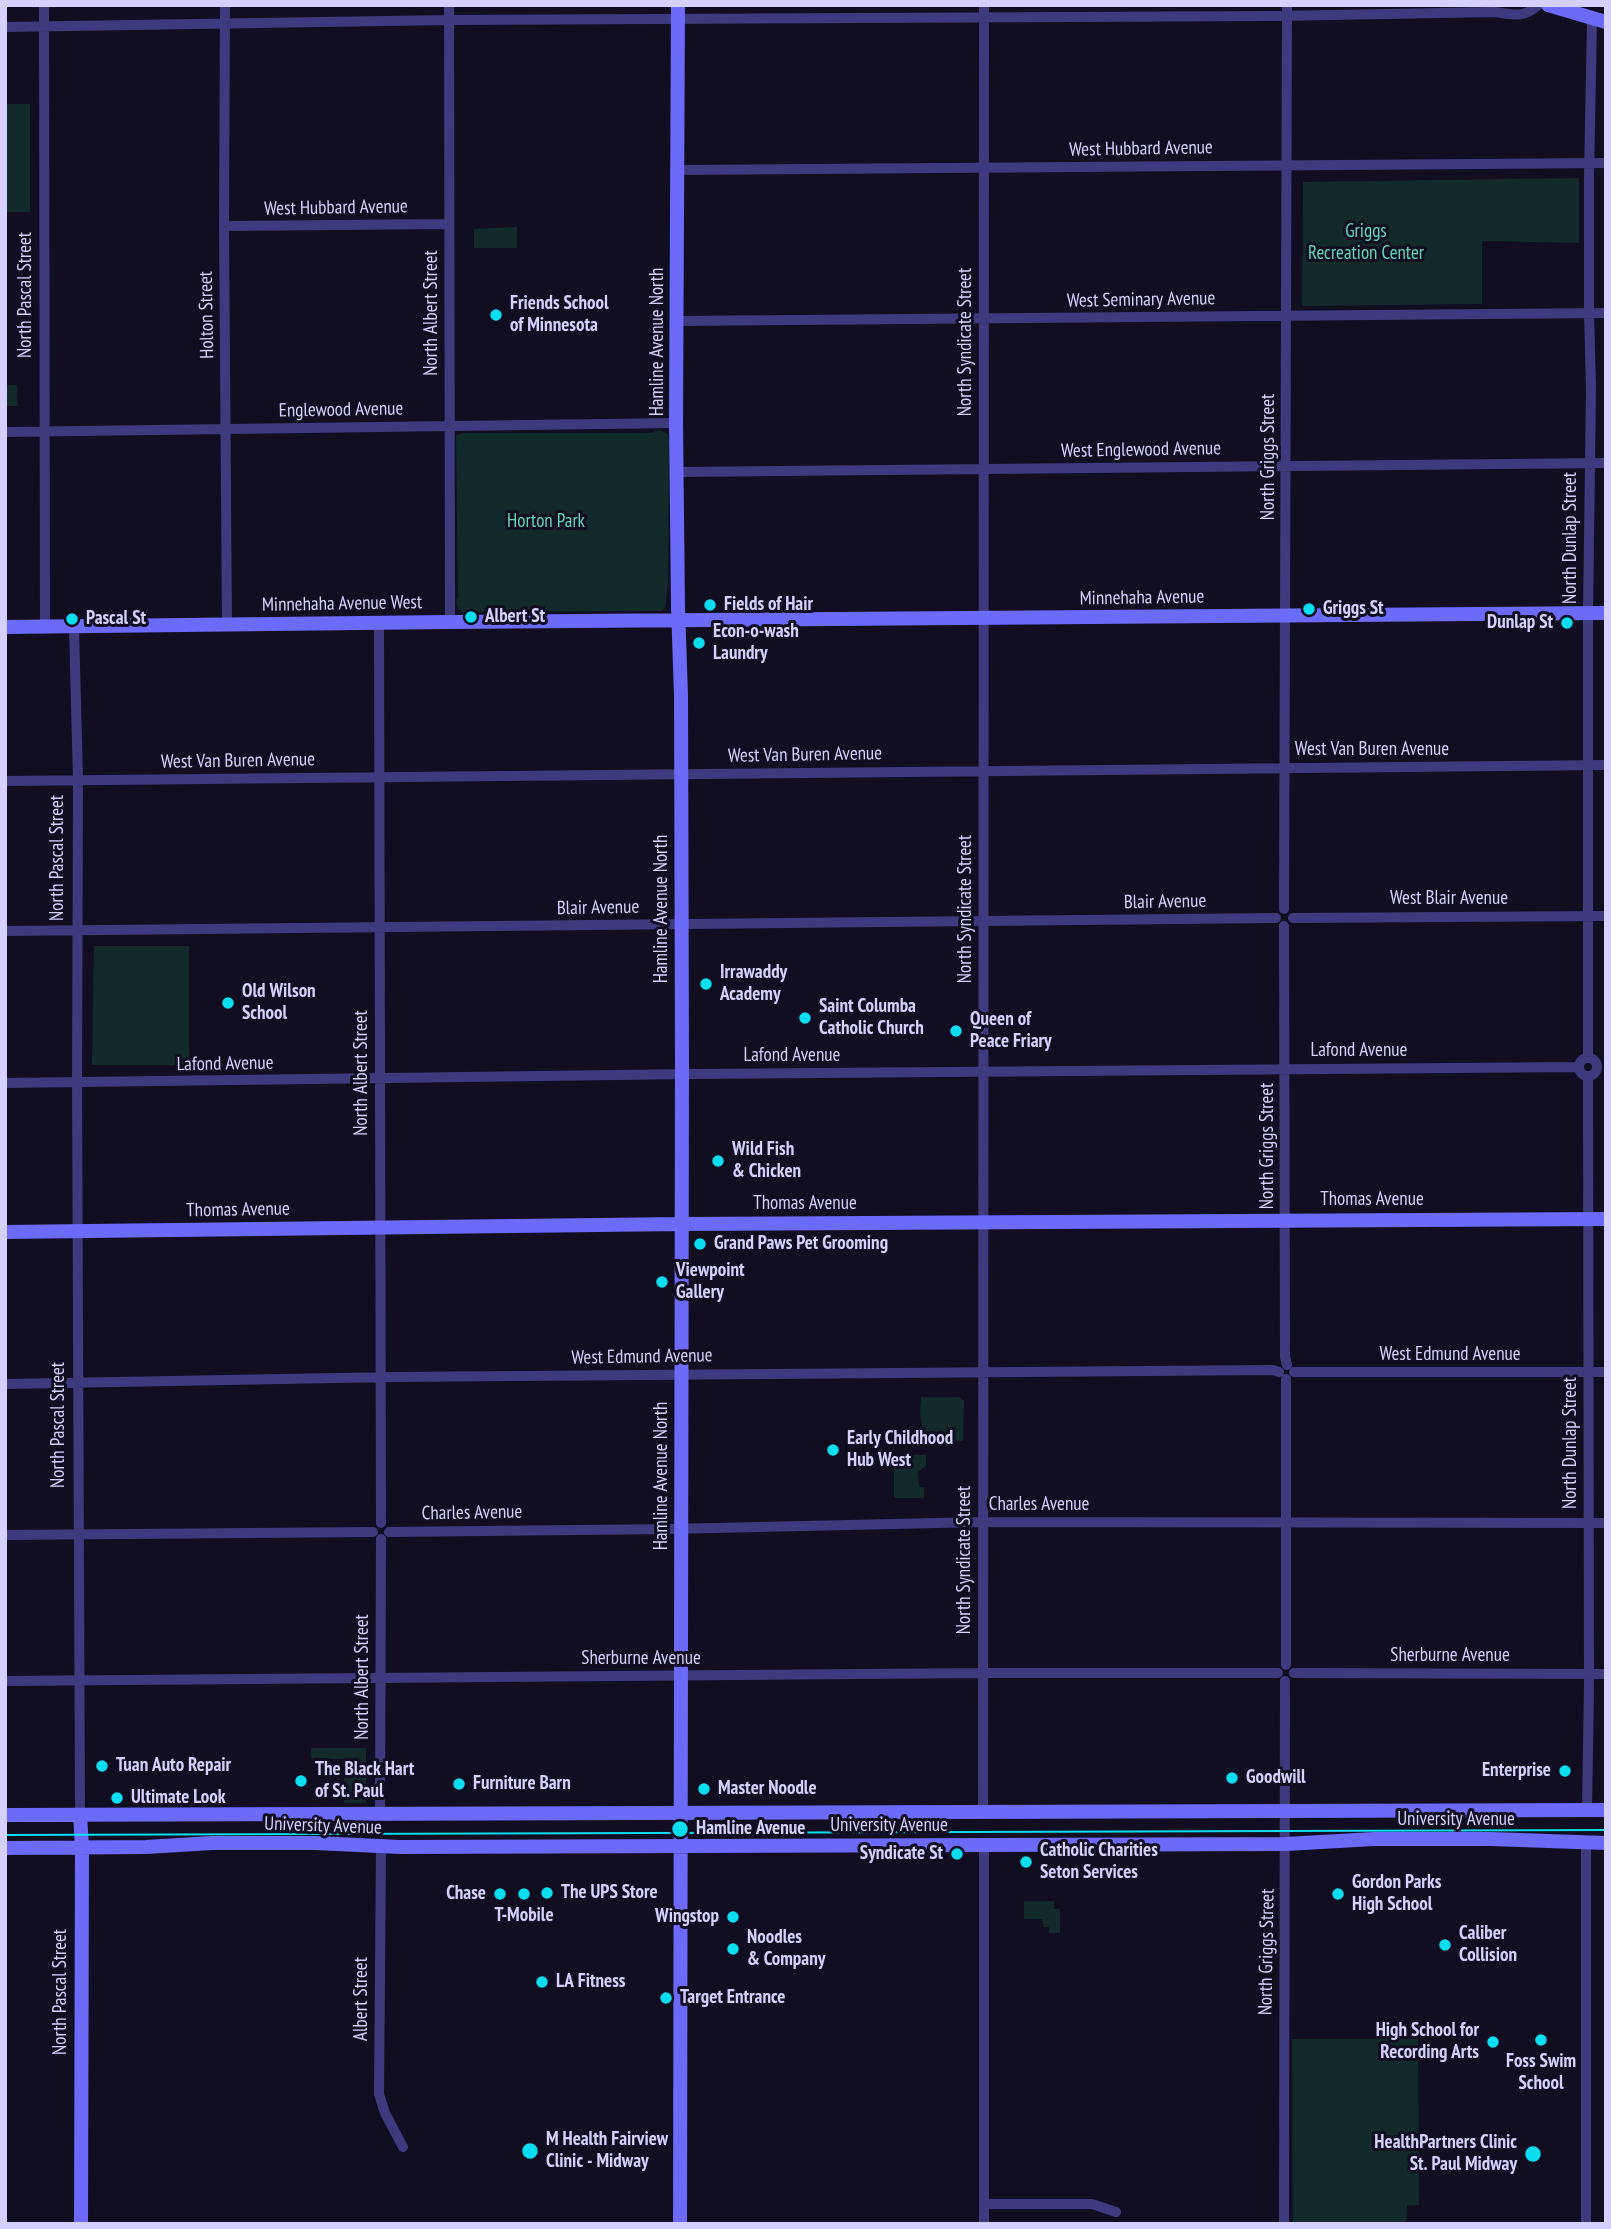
<!DOCTYPE html>
<html>
<head>
<meta charset="utf-8">
<style>
  body { margin:0 }
  #map { position:relative; width:1611px; height:2229px; overflow:hidden; background:#110e21; font-family:"PT Sans Narrow",sans-serif }
  canvas { display:block }
  .frame { position:absolute; inset:0; border:7px solid #d5d0fd; pointer-events:none }
</style>
</head>
<body>
<div id="map">
<canvas width="1611" height="2229"></canvas>
<div class="frame"></div>
</div>
<script>
const g = document.querySelector('canvas').getContext('2d');
g.lineJoin = 'round';
function fillPath(path, color) { g.fillStyle = color; g.fill(path, 'evenodd'); }
function strokePath(path, color, width, dash) { g.strokeStyle = color; g.lineWidth = width; g.lineCap = dash ? 'butt' : 'round'; g.setLineDash(dash || []); g.stroke(path); }
function label(font, color, halo, rows, align = 'center') {
  g.font = font + ' "PT Sans Narrow",sans-serif'; g.lineWidth = 6; g.setLineDash([]); g.textBaseline = 'middle'; g.strokeStyle = halo; g.fillStyle = color; for (const [text, x, y, turn = 0] of rows) {
    g.save(); g.translate(x, y); g.rotate((+turn || 0) * Math.PI / 180); g.textAlign = isNaN(turn) ? turn : align; if (halo) g.strokeText(text, 0, 0); g.fillText(text, 0, 0); g.restore();
  }
}
const green = new Path2D(`
  M 5,104 L 30,104 L 30,212 L 5,212 Z
  M 1579,178 L 1579,243 L 1482,241 L 1482,304 L 1302,306 L 1303,182 Z
  M 517,227 L 517,248 L 474,248 L 474,229 Z
  M 5,385 L 17,385 L 18,406 L 5,406 Z
  M 658,430 L 667,433 L 669,440 L 668,584 L 665,608 L 661,611 L 464,612 L 459,610 L 456,602 L 458,597 L 456,436 L 463,433 L 650,433 Z
  M 94,946 L 189,946 L 189,1065 L 92,1065 Z
  M 921,1397 L 959,1397 L 964,1401 L 963,1441 L 941,1441 L 924,1434 L 920,1414 Z
  M 894,1455 L 926,1455 L 926,1466 L 918,1472 L 919,1487 L 924,1487 L 924,1498 L 894,1498 Z
  M 311,1748 L 366,1748 L 366,1803 L 344,1803 L 344,1759 L 311,1759 Z
  M 1024,1901 L 1054,1901 L 1054,1909 L 1060,1909 L 1060,1933 L 1049,1933 L 1049,1927 L 1044,1927 L 1042,1919 L 1024,1919 Z
  M 1292,2039 L 1418,2039 L 1419,2205 L 1407,2205 L 1406,2224 L 1293,2224 Z`);
const street = new Path2D(`
  M 44,5 L 45,627
  M 225,5 L 224,226 L 227,624
  M 449,5 L 450,622
  M 5,27 L 449,20 L 1276,16 L 1496,12 C 1513,15 1525,18 1538,5
  M 677,170 L 1606,163
  M 224,226 L 449,224
  M 677,321 L 1606,313
  M 5,432 L 676,423
  M 677,472 L 1606,463
  M 379,623 L 381,1523
  M 74,627 L 78,780 L 77,1083 L 80,1815
  M 5,781 L 1606,765
  M 1284,909 L 1287,5
  M 1293,918 L 1606,916
  M 1284,926 L 1285,1357 L 1287,1365
  M 5,931 L 1276,918
  M1579 1067a9 9 0 1 1 18 0a9 9 0 1 1-18 0Z
  M 1588,1058 L 1588,614 L 1591,388 L 1589,313 L 1589,176 L 1592,19
  M 5,1083 L 693,1074 L 1578,1067
  M 1294,1372 L 1606,1372
  M 5,1384 L 393,1377 L 1273,1370 L 1279,1372
  M 389,1532 L 670,1529 L 982,1522 L 1606,1523
  M 5,1535 L 373,1532
  M 1286,1665 L 1286,1379
  M 1294,1673 L 1606,1674
  M 5,1681 L 983,1673 L 1278,1673
  M 1587,1810 L 1589,1686 L 1588,1077
  M 983,1812 L 984,5
  M 380,1814 L 381,1539
  M 1586,1843 L 1586,2224
  M 381,1847 L 379,2094 L 385,2113 L 403,2147
  M 984,2204 L 1092,2204 L 1116,2212
  M 984,2224 L 984,1845
  M 1284,2224 L 1285,1681`);
const secondary = new Path2D(`
  M 678,5 L 676,423 L 678,607 L 681,696 L 682,1061 L 680,2224
  M 1548,5 L 1606,22
  M 5,627 L 450,622 L 1606,613
  M 5,1232 L 682,1224 L 1606,1219
  M 5,1815 L 1606,1810
  M 80,1815 L 82,1848 L 81,2224
  M 5,1848 L 146,1847 L 212,1843 L 315,1843 L 400,1847 L 1286,1844 L 1374,1839 L 1491,1839 L 1606,1843`);
const tram = new Path2D(`
  M 5,1835 L 1606,1830`);
const markers = [
  [496,315,7,"#0addf0"],
  [710,605,7,"#0addf0"],
  [1309,609,7,"#0addf0"],
  [471,617,7,"#0addf0"],
  [72,619,7,"#0addf0"],
  [1567,623,7,"#0addf0"],
  [699,643,7,"#0addf0"],
  [706,984,7,"#0addf0"],
  [228,1003,7,"#0addf0"],
  [805,1018,7,"#0addf0"],
  [956,1031,7,"#0addf0"],
  [718,1161,7,"#0addf0"],
  [700,1244,7,"#0addf0"],
  [662,1282,7,"#0addf0"],
  [833,1450,7,"#0addf0"],
  [102,1766,7,"#0addf0"],
  [1565,1771,7,"#0addf0"],
  [1232,1778,7,"#0addf0"],
  [301,1781,7,"#0addf0"],
  [459,1784,7,"#0addf0"],
  [704,1789,7,"#0addf0"],
  [117,1798,7,"#0addf0"],
  [680,1829,9,"#0addf0"],
  [957,1854,7,"#0addf0"],
  [1026,1862,7,"#0addf0"],
  [547,1893,7,"#0addf0"],
  [500,1894,7,"#0addf0"],
  [524,1894,7,"#0addf0"],
  [1338,1894,7,"#0addf0"],
  [733,1917,7,"#0addf0"],
  [1445,1945,7,"#0addf0"],
  [733,1949,7,"#0addf0"],
  [542,1982,7,"#0addf0"],
  [666,1998,7,"#0addf0"],
  [1541,2040,7,"#0addf0"],
  [1493,2042,7,"#0addf0"],
  [530,2151,9,"#0addf0"],
  [1533,2154,9,"#0addf0"]
];
const streetNames = [
  ["West Hubbard Avenue",1141,149,-1],
  ["West Hubbard Avenue",336,208,-1],
  ["North Pascal Street",26,295,-90],
  ["West Seminary Avenue",1141,300,-1],
  ["North Albert Street",432,313,-90],
  ["Holton Street",207,315,-91],
  ["Hamline Avenue North",658,342,-90],
  ["North Syndicate Street",966,342,-90],
  ["Englewood Avenue",341,410,-1],
  ["West Englewood Avenue",1141,450,-1],
  ["North Griggs Street",1269,457,-90],
  ["North Dunlap Street",1571,538,-90],
  ["Minnehaha Avenue",1142,598,-1],
  ["Minnehaha Avenue West",342,604,-1],
  ["West Van Buren Avenue",1372,750],
  ["West Van Buren Avenue",805,755,-1],
  ["West Van Buren Avenue",238,761,-1],
  ["North Pascal Street",58,858,-90],
  ["West Blair Avenue",1449,899],
  ["Blair Avenue",1165,902,-1],
  ["Blair Avenue",598,908,-1],
  ["Hamline Avenue North",662,909,-90],
  ["North Syndicate Street",966,909,-90],
  ["Lafond Avenue",1359,1051],
  ["Lafond Avenue",792,1056],
  ["Lafond Avenue",225,1064,-1],
  ["North Albert Street",362,1073,-90],
  ["North Griggs Street",1268,1146,-90],
  ["Thomas Avenue",1372,1200],
  ["Thomas Avenue",805,1204],
  ["Thomas Avenue",238,1210,-1],
  ["West Edmund Avenue",1450,1355],
  ["West Edmund Avenue",642,1357,-1],
  ["North Pascal Street",59,1425,-90],
  ["North Dunlap Street",1571,1443,-90],
  ["Hamline Avenue North",662,1476,-90],
  ["Charles Avenue",1039,1505],
  ["Charles Avenue",472,1513,-1],
  ["North Syndicate Street",965,1560,-90],
  ["Sherburne Avenue",1450,1656],
  ["Sherburne Avenue",641,1659],
  ["North Albert Street",363,1677,-90],
  ["University Avenue",1456,1820],
  ["University Avenue",323,1826,2],
  ["University Avenue",889,1826],
  ["North Griggs Street",1267,1952,-89],
  ["North Pascal Street",61,1992,-90],
  ["Albert Street",362,1999,-90]
];
const parkNames = [
  ["Griggs",1366,232],
  ["Recreation Center",1366,254],
  ["Horton Park",546,522]
];
const poiNames = [
  ["Friends School",510,304],
  ["of Minnesota",510,326],
  ["Fields of Hair",724,605],
  ["Griggs St",1323,609],
  ["Albert St",485,617],
  ["Pascal St",86,619],
  ["Dunlap St",1553,623,"right"],
  ["Econ-o-wash",713,632],
  ["Laundry",713,654],
  ["Irrawaddy",720,973],
  ["Academy",720,995],
  ["Old Wilson",242,992],
  ["School",242,1014],
  ["Saint Columba",819,1007],
  ["Catholic Church",819,1029],
  ["Queen of",970,1020],
  ["Peace Friary",970,1042],
  ["Wild Fish",732,1150],
  ["& Chicken",732,1172],
  ["Grand Paws Pet Grooming",714,1244],
  ["Viewpoint",676,1271],
  ["Gallery",676,1293],
  ["Early Childhood",847,1439],
  ["Hub West",847,1461],
  ["Tuan Auto Repair",116,1766],
  ["The Black Hart",315,1770],
  ["of St. Paul",315,1792],
  ["Enterprise",1551,1771,"right"],
  ["Goodwill",1246,1778],
  ["Furniture Barn",473,1784],
  ["Master Noodle",718,1789],
  ["Ultimate Look",131,1798],
  ["Hamline Avenue",696,1829],
  ["Catholic Charities",1040,1851],
  ["Seton Services",1040,1873],
  ["Syndicate St",943,1854,"right"],
  ["Gordon Parks",1352,1883],
  ["High School",1352,1905],
  ["The UPS Store",561,1893],
  ["Chase",486,1894,"right"],
  ["T-Mobile",524,1916,"center"],
  ["Wingstop",719,1917,"right"],
  ["Caliber",1459,1934],
  ["Collision",1459,1956],
  ["Noodles",747,1938],
  ["& Company",747,1960],
  ["LA Fitness",556,1982],
  ["Target Entrance",680,1998],
  ["High School for",1479,2031,"right"],
  ["Recording Arts",1479,2053,"right"],
  ["Foss Swim",1541,2062,"center"],
  ["School",1541,2084,"center"],
  ["M Health Fairview",546,2140],
  ["Clinic - Midway",546,2162],
  ["HealthPartners Clinic",1517,2143,"right"],
  ["St. Paul Midway",1517,2165,"right"]
];
fillPath(green, '#122b2a');
strokePath(street, '#3d3b7e', 10);
strokePath(secondary, '#6c6bf9', 14);
strokePath(tram, '#0addf0', 2);
for (const [x, y, r, color] of markers) { const dot = new Path2D(); dot.arc(x, y, r, 0, 2 * Math.PI); g.fillStyle = color; g.fill(dot); strokePath(dot, '#110e21', 2.5); }
label('19px', '#d5d0fd', '#110e21', streetNames);
label('19px', '#60dab9', '#110e21', parkNames);
label('bold 19px', '#d5d0fd', '#110e21', poiNames, 'left');
</script>
</body>
</html>
